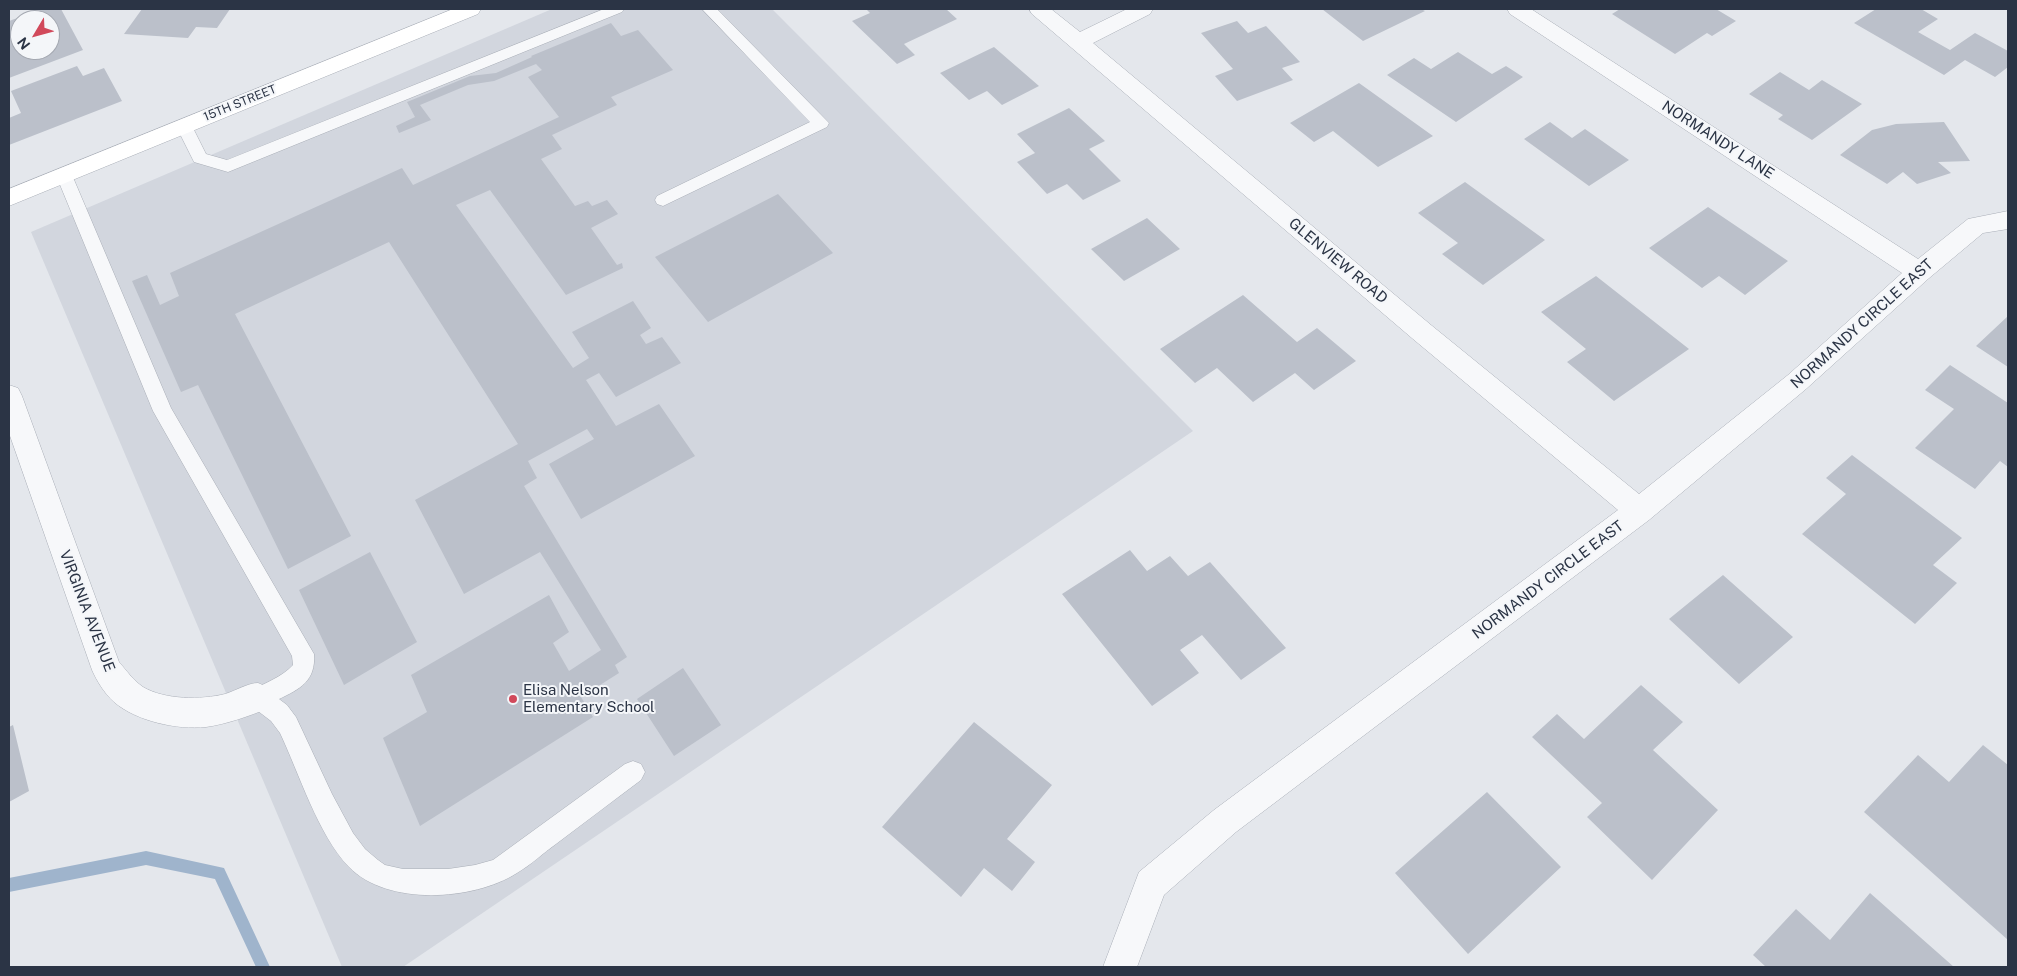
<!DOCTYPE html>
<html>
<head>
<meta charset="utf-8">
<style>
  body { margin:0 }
  #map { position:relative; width:2017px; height:976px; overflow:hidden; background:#e4e7ec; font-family:"Public Sans",sans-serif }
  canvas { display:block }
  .frame { position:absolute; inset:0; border:10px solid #2b3445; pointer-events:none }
  .north { position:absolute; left:10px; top:10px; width:50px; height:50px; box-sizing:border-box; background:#f4f6f9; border:1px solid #a4a8b1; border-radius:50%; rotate:233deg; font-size:14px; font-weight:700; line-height:20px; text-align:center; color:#2b3445 }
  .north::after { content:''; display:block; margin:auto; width:18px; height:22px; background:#d1495b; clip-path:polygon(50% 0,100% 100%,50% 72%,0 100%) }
</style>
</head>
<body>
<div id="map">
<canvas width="2017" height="976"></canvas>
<div class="frame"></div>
<div class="north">N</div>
</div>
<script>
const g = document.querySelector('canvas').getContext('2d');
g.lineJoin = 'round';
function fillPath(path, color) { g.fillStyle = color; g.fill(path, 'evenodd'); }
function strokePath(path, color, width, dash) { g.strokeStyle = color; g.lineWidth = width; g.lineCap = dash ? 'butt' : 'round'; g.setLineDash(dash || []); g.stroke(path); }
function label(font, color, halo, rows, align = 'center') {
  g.font = font + ' "Public Sans",sans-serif'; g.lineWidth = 4; g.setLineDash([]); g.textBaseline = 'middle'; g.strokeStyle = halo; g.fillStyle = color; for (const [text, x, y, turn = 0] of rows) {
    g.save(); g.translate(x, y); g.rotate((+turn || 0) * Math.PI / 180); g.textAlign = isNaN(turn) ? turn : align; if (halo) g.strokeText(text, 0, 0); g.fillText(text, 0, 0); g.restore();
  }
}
const built = new Path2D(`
  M 552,9 L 772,9 L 1193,431 L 403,967 L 342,967 L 31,232 Z`);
const stream = new Path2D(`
  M 146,851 L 224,868 L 270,967 L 256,967 L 215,879 L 146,865 L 9,892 L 9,878 Z`);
const building = new Path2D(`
  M 43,9 L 61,9 L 83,50 L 9,78 L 9,21 ZM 20,20 L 50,20 L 50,50 L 20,50 Z
  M 142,9 L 230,9 L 217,28 L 196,27 L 188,38 L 124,34 Z
  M 866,9 L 946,9 L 957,19 L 904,44 L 915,55 L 897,64 L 852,21 L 870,13 Z
  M 1322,9 L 1421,9 L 1425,11 L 1363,41 Z
  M 1620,9 L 1716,9 L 1736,21 L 1712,36 L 1707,33 L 1675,54 L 1612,14 Z
  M 1876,9 L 1921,9 L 1938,19 L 1918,32 L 1950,50 L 1975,33 L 2008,51 L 2008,67 L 1995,77 L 1965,60 L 1944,75 L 1854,23 Z
  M 1237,21 L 1248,33 L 1266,26 L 1300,62 L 1282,68 L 1293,80 L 1237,101 L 1215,76 L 1233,69 L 1201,33 Z
  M 611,23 L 621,36 L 638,30 L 673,70 L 611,97 L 617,105 L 552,135 L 562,149 L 541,159 L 575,206 L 588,201 L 592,206 L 607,200 L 618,214 L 591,228 L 617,265 L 622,263 L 623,268 L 566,295 L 490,190 L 456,205 L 573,368 L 589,358 L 572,332 L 633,301 L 651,328 L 640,335 L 646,344 L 662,337 L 681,363 L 616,397 L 599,373 L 586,380 L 616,426 L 659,404 L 695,456 L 581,519 L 549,464 L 594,439 L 587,429 L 528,461 L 537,478 L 524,486 L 627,657 L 615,665 L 619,673 L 581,697 L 593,717 L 420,826 L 383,738 L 427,712 L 411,675 L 549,595 L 569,632 L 553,643 L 569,671 L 601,650 L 540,552 L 464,594 L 415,500 L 518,444 L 389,242 L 235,314 L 351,536 L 288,569 L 198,385 L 181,392 L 132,281 L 147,275 L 160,305 L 179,296 L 170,273 L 402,168 L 413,185 L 559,117 L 528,77 L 542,70 L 536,64 L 494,81 L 468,85 L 420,105 L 431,120 L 399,133 L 396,126 L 415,117 L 407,102 L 470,76 L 496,73 L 532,57 L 531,56 Z
  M 994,47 L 1039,86 L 1002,105 L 987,91 L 969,100 L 940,73 Z
  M 1458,52 L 1492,74 L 1506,66 L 1523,77 L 1456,122 L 1387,75 L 1414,58 L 1431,69 Z
  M 77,66 L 83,76 L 104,68 L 122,101 L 9,145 L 9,118 L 21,113 L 11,91 Z
  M 1780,72 L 1809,90 L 1822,80 L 1862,104 L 1812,140 L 1778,119 L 1783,115 L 1749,94 Z
  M 1359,83 L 1433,136 L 1378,167 L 1333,131 L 1314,142 L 1290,123 Z
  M 1069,108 L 1105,141 L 1089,149 L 1121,181 L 1083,200 L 1067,184 L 1047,194 L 1017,162 L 1035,153 L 1017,134 Z
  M 1550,122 L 1572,138 L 1585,129 L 1629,160 L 1589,186 L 1524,139 Z
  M 1944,122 L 1970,161 L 1938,162 L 1951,173 L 1917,184 L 1903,172 L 1887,184 L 1840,155 L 1872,130 L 1896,124 Z
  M 1465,182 L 1545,240 L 1483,285 L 1442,254 L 1458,243 L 1418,213 Z
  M 778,194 L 833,253 L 708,322 L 655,257 Z
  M 1708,207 L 1788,261 L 1745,295 L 1719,276 L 1702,288 L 1649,248 Z
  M 1147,218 L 1180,249 L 1124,281 L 1091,249 Z
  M 1596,276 L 1689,349 L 1614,401 L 1567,362 L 1586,349 L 1541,312 Z
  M 1243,295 L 1297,342 L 1317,328 L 1356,361 L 1314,390 L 1295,373 L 1253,402 L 1217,368 L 1195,383 L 1160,349 Z
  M 2008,316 L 2008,367 L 1976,346 Z
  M 1950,365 L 2008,403 L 2008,467 L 2000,461 L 1975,489 L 1915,448 L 1954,409 L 1925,390 Z
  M 1852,455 L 1962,538 L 1933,565 L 1957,583 L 1915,624 L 1802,534 L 1846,494 L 1826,478 Z
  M 1130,550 L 1147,571 L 1170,556 L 1188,576 L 1210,562 L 1286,648 L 1241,680 L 1202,635 L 1180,650 L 1199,673 L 1152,706 L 1062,594 Z
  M 370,552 L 417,642 L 344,685 L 299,590 Z
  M 1723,575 L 1793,637 L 1739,684 L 1669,619 Z
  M 683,668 L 721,725 L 674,756 L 637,699 Z
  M 1641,685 L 1683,722 L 1653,750 L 1718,810 L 1652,880 L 1587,817 L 1602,803 L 1532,737 L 1557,714 L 1584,739 Z
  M 974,722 L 1052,785 L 1007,839 L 1035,862 L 1012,891 L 984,868 L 961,897 L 882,827 Z
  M 13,725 L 29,791 L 9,802 L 9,727 Z
  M 1983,745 L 2008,765 L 2008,940 L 1864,812 L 1918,755 L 1949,782 Z
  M 1487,792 L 1561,867 L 1468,954 L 1395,873 Z
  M 1870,893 L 1954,967 L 1766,967 L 1753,955 L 1796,909 L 1830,940 Z`);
const lane = new Path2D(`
  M 604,9 L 624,9 L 622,12 L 228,172 L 194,162 L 176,126 L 178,122 L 184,120 L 190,122 L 206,154 L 227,160 Z
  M 702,9 L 717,9 L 829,123 L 827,127 L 663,206 L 657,204 L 655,200 L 657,196 L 810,122 Z
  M 64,169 L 70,171 L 72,175 L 171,408 L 314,654 C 316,681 300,689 279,699 L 287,705 L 296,717 L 332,794 L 353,833 L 365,849 L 378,860 L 385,865 L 403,869 L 448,869 L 475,865 L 493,860 L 625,764 L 633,761 L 641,764 L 645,772 L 641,780 C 613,801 585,822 556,844 C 543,853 531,865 517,873 C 473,901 387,906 349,867 C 318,835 299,773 280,733 L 271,721 L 250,705 L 247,698 L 250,691 C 265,683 282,677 293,665 L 292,656 L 153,411 L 56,175 L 58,171 Z`);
const street = new Path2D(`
  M 1029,9 L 1051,9 L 1080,32 L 1127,9 L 1153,9 L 1150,14 L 1093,43 L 1431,325 L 1639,494 L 1788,375 L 1902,273 L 1510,14 L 1507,9 L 1531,9 L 1918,259 L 1968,219 L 2008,211 L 2008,229 L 1983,233 L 1928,279 L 1806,389 L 1649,520 L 1236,832 L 1164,895 L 1137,967 L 1103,967 L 1139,872 L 1214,810 L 1618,510 L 1413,339 L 1032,14 Z
  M 9,385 L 18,388 L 22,396 L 119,662 C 126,670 133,680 143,687 C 165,700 201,700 225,694 C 235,691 248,683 258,683 C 261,684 266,687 269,688 L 273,698 L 269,708 C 249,716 227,724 206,727 C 177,730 136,721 114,702 C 104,693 97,681 92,670 L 9,433 Z`);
const secondary = new Path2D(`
  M 453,9 L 481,9 L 478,14 L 9,206 L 9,189 Z`);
const markers = [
  [513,699,5,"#d1495b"]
];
const farStreetnames = [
  ["15TH STREET",240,103,-22]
];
const streetNames = [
  ["NORMANDY LANE",1718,140,33],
  ["GLENVIEW ROAD",1338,261,40],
  ["NORMANDY CIRCLE EAST",1862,324,-42],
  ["NORMANDY CIRCLE EAST",1548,580,-37],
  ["VIRGINIA AVENUE",87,611,69]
];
const poiNames = [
  ["Elisa Nelson",523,690],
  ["Elementary School",523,707]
];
fillPath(built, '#d2d6de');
fillPath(stream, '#9fb4cc');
fillPath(building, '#bbc0ca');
strokePath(lane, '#a9aeb7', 1);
strokePath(street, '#a9aeb7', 1);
strokePath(secondary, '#a9aeb7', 1);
fillPath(lane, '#f7f8fa');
fillPath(street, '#f7f8fa');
fillPath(secondary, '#fff');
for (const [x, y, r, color] of markers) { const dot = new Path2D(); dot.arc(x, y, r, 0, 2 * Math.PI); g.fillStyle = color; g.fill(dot); strokePath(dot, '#f4f6f9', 2); }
label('12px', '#2b3445', '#f4f6f9', farStreetnames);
label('15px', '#2b3445', '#f4f6f9', streetNames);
label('15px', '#2b3445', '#f4f6f9', poiNames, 'left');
</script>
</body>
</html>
